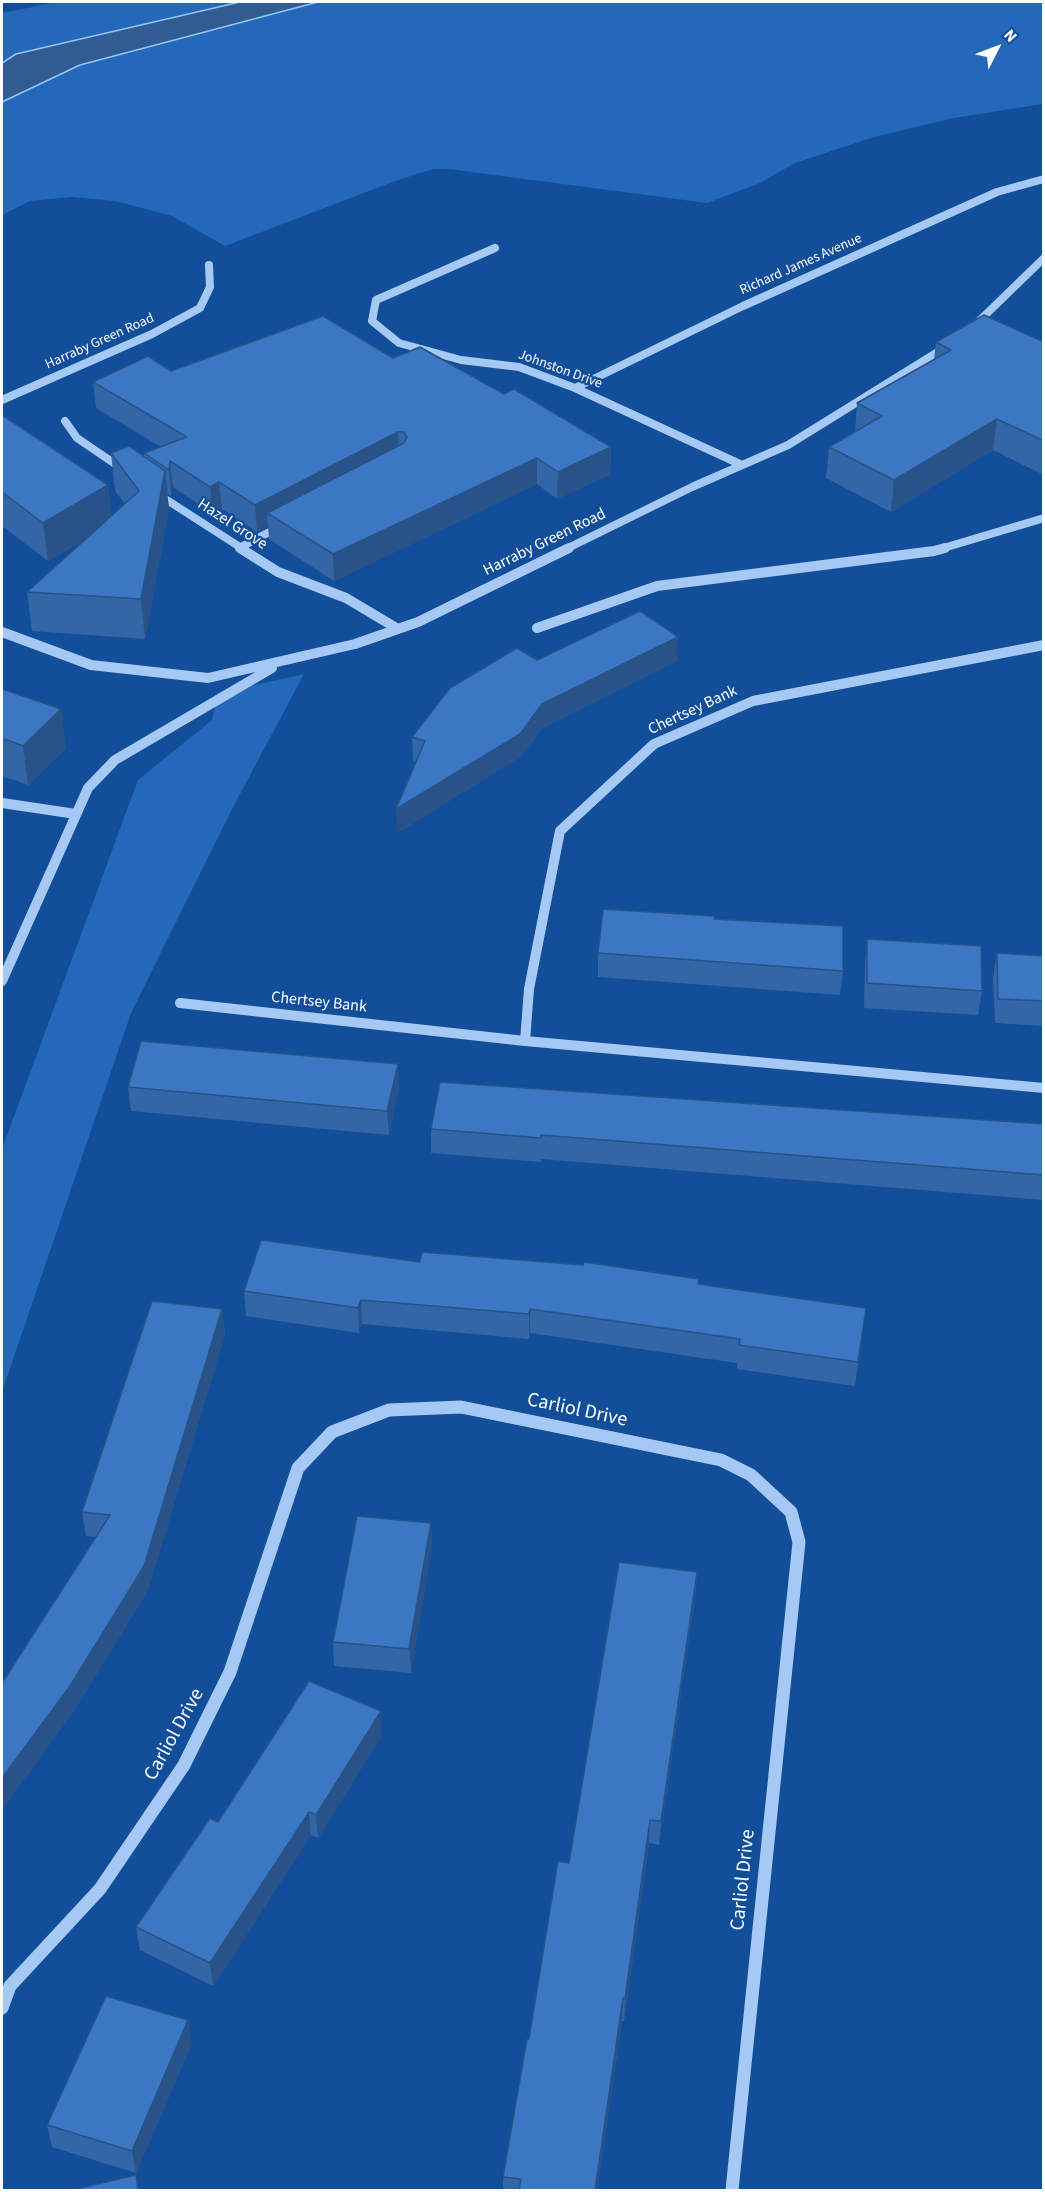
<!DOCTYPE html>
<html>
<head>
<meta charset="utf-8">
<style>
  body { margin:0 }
  #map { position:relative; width:1045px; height:2192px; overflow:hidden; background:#124e9a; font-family:"Source Sans 3",sans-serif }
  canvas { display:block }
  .frame { position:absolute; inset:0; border:3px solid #fff; pointer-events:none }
  .north { position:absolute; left:967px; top:18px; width:60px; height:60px; -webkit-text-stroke:4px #124e9a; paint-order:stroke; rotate:48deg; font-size:16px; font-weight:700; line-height:24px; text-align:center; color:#fff }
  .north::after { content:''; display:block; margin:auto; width:21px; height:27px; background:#fff; clip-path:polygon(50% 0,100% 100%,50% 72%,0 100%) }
</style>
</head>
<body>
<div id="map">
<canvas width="1045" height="2192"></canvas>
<div class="frame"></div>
<div class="north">N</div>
</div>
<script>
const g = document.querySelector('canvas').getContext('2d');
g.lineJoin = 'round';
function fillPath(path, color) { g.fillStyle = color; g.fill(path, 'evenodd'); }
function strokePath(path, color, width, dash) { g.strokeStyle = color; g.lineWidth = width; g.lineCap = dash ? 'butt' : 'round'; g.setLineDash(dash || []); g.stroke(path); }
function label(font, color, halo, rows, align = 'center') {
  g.font = font + ' "Source Sans 3",sans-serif'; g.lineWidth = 4.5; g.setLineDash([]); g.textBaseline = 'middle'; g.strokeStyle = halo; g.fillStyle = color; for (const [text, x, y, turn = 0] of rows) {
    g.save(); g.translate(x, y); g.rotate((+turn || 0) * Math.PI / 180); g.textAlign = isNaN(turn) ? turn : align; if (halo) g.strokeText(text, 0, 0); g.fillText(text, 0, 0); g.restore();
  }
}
const green = new Path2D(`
  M 57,2 L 244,2 L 2,65 L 2,13 Z
  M 318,2 L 1043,2 L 1043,104 L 954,118 L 874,137 L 795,163 L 760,183 L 707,203 L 449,169 L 433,169 L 395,181 L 225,246 L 172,216 L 115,201 L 72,197 L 30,201 L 2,215 L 2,102 L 80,65 Z
  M 304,674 L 231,811 L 131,1013 L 2,1392 L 2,1149 L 138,780 L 212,720 L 218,693 Z`);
const water = new Path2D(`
  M 240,2 L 318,2 L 80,65 L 2,102 L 2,63 L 16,54 Z`);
const minorFar2 = new Path2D(`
  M 495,248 L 376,300 L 372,321 L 399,343 L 461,360 L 519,367 L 575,388 L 742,465
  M 975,325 L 1044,258
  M 575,388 L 743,306 L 997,192 L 1044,179
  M 2,400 L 152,334 L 200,308 L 210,287 L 209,265
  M 65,421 L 77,438 L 124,470
  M 156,493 L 243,549
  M 239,548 L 279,527
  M 566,549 L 692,487 L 788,445 L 946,347
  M 940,549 L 1044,518`);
const minorFar1 = new Path2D(`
  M 240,548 L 278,572 L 346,598 L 398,629
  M 537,628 L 657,586 L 934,551 L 945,548
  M 2,632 L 91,665 L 208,678 L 355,644 L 418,622 L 569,548
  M 2,803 L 76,814
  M 2,981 L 88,788 L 115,760 L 272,668
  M 180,1003 L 525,1041 L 1044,1088
  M 525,1041 L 529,989 L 560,831 L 654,744 L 753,701 L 1044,645`);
const minor = new Path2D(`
  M 2,2008 L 10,1986 L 100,1889 L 184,1765 L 230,1672 L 298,1468 L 332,1432 L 389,1410 L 461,1407 L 721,1460 L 751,1475 L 791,1512 L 799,1542 L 732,2190`);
const wall = new Path2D(`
  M 936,342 L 1044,342 L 1044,475 L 993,450 L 891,512 L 826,478 L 829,447 L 855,432 L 857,403 L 934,360 Z
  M 393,358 L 504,394 L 611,447 L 610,474 L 557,499 L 537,484 L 334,581 L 269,539 L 268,526 L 257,532 L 222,509 L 213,514 L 173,487 L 171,496 L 167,494 L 169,509 L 145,639 L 32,631 L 27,592 L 86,539 L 48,561 L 2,526 L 2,415 L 108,485 L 111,516 L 125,504 L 115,491 L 111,453 L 144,457 L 144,453 L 161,447 L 96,408 L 93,382 L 171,371 Z
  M 537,660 L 677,661 L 542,728 L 520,757 L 397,833 L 416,762 L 413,761 L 412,737 Z
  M 2,689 L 66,748 L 28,785 L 2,776 Z
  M 714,919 L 843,971 L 840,995 L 598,977 L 598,953 Z
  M 867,939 L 982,991 L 978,1015 L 864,1008 L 865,963 Z
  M 997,953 L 1044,956 L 1044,1026 L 995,1023 L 993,977 Z
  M 128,1087 L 399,1088 L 389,1135 L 131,1111 Z
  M 1044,1124 L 1044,1200 L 541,1159 L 541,1162 L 431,1153 L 431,1129 Z
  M 420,1262 L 699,1279 L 698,1284 L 863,1332 L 855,1386 L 737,1369 L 737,1363 L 530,1333 L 529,1339 L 362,1324 L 359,1333 L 246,1316 L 244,1291 Z
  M 222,1309 L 225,1334 L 148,1590 L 75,1709 L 2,1809 L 2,1682 L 2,1683 L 96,1537 L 86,1536 L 82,1512 Z
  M 431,1523 L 432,1547 L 411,1673 L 334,1666 L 333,1642 Z
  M 697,1572 L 695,1596 L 659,1845 L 649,1843 L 624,2021 L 622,2021 L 597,2190 L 503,2190 L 503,2177 L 529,2039 Z
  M 382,1735 L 318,1838 L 311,1835 L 213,1986 L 140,1950 L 136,1927 L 218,1822 Z
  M 192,2043 L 136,2173 L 52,2147 L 47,2125 Z`);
const shadedWall = new Path2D(`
  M 997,419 L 993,450 L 891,512 L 894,480 Z
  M 398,432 L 399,459 L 267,513 L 268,526 L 257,532 L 255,505 Z
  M 611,447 L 610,474 L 557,499 L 558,472 Z
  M 537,458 L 537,484 L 334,581 L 333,554 Z
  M 170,461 L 173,487 L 171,496 L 169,470 Z
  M 165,471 L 169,509 L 145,639 L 141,599 Z
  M 219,482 L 222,509 L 213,514 L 210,487 Z
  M 108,485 L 112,524 L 48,561 L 43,523 Z
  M 678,637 L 677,661 L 542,728 L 520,757 L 397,833 L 396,809 L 542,704 Z
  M 61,709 L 66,748 L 28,785 L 23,746 Z
  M 398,1064 L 399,1088 L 389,1135 L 387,1111 Z
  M 361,1300 L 362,1324 L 359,1333 L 358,1308 Z
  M 866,1308 L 863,1332 L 855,1386 L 858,1362 Z
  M 222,1309 L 225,1334 L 148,1590 L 75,1709 L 2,1809 L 2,1778 Z
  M 530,1309 L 530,1333 L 529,1339 L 529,1314 Z
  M 431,1523 L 432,1547 L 411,1673 L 409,1649 Z
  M 697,1572 L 695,1596 L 659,1845 L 661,1821 Z
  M 381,1711 L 382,1735 L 318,1838 L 316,1815 Z
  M 309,1812 L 311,1835 L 213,1986 L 210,1963 Z
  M 650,1820 L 649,1843 L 624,2021 L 625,1998 Z
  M 623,1998 L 622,2021 L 597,2190 L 595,2190 Z
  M 188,2020 L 192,2043 L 136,2173 L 132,2151 Z`);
const building = new Path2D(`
  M 984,315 L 1044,342 L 1044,441 L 997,419 L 894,480 L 829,447 L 882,416 L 857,403 L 951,350 L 936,342 Z
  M 323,316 L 393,358 L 420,347 L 504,394 L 514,389 L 611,447 L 558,472 L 537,458 L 333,554 L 267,513 L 404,443 L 407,437 L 404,432 L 398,432 L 255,505 L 219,482 L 210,487 L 170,461 L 169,470 L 144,453 L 187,437 L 93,382 L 148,356 L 171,371 Z
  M 2,415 L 108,485 L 43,523 L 2,492 Z
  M 129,446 L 165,471 L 141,599 L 27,592 L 139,491 L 111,453 Z
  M 640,611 L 678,637 L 542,704 L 520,734 L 396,809 L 425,741 L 412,737 L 450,688 L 517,648 L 537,660 Z
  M 2,689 L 61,709 L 23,746 L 2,738 Z
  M 603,909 L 714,916 L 714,919 L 843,926 L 843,971 L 598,953 Z
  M 867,939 L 981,946 L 982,991 L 867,983 Z
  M 997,953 L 1044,956 L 1044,1001 L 998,999 Z
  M 141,1041 L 398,1064 L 387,1111 L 128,1087 Z
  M 440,1082 L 1044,1124 L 1044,1175 L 541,1135 L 541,1138 L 431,1129 Z
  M 261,1240 L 420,1262 L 422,1252 L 583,1265 L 584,1262 L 699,1279 L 698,1284 L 866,1308 L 858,1362 L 739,1345 L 740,1339 L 530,1309 L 529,1314 L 361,1300 L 358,1308 L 244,1291 Z
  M 152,1301 L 222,1309 L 144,1566 L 70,1686 L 2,1778 L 2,1682 L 2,1683 L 110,1515 L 82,1512 Z
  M 357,1516 L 431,1523 L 409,1649 L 333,1642 Z
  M 619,1562 L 697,1572 L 661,1821 L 650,1820 L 625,1998 L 623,1998 L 595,2190 L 519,2190 L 521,2179 L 503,2177 L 527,2039 L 529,2039 L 558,1861 L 569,1863 Z
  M 309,1681 L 381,1711 L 316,1815 L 309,1812 L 210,1963 L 136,1927 L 210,1818 L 218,1822 Z
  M 106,1996 L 188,2020 L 132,2151 L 47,2125 Z
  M 136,2175 L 138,2190 L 72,2190 Z`);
const farStreetnames = [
  ["Richard James Avenue",801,265,-24],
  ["Harraby Green Road",100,342,-24],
  ["Johnston Drive",560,370,20]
];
const streetNames = [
  ["Hazel Grove",232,525,33],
  ["Harraby Green Road",545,543,-26],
  ["Chertsey Bank",693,711,-25],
  ["Chertsey Bank",319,1003,6]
];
const nearStreetnames = [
  ["Carliol Drive",577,1411,12],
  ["Carliol Drive",175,1735,-61],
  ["Carliol Drive",744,1880,-84]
];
fillPath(green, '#2468b9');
fillPath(water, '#305b93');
strokePath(water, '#97c4f7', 1.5);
strokePath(minorFar2, '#a5c9f4', 8);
strokePath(minorFar1, '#a5c9f4', 10);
strokePath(minor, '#a5c9f4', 13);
fillPath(wall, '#3366a7');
fillPath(shadedWall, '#295388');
fillPath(building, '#3b77c2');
strokePath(building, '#295388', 1.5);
label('14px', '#fff', '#124e9a', farStreetnames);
label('16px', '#fff', '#124e9a', streetNames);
label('20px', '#fff', '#124e9a', nearStreetnames);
</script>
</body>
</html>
